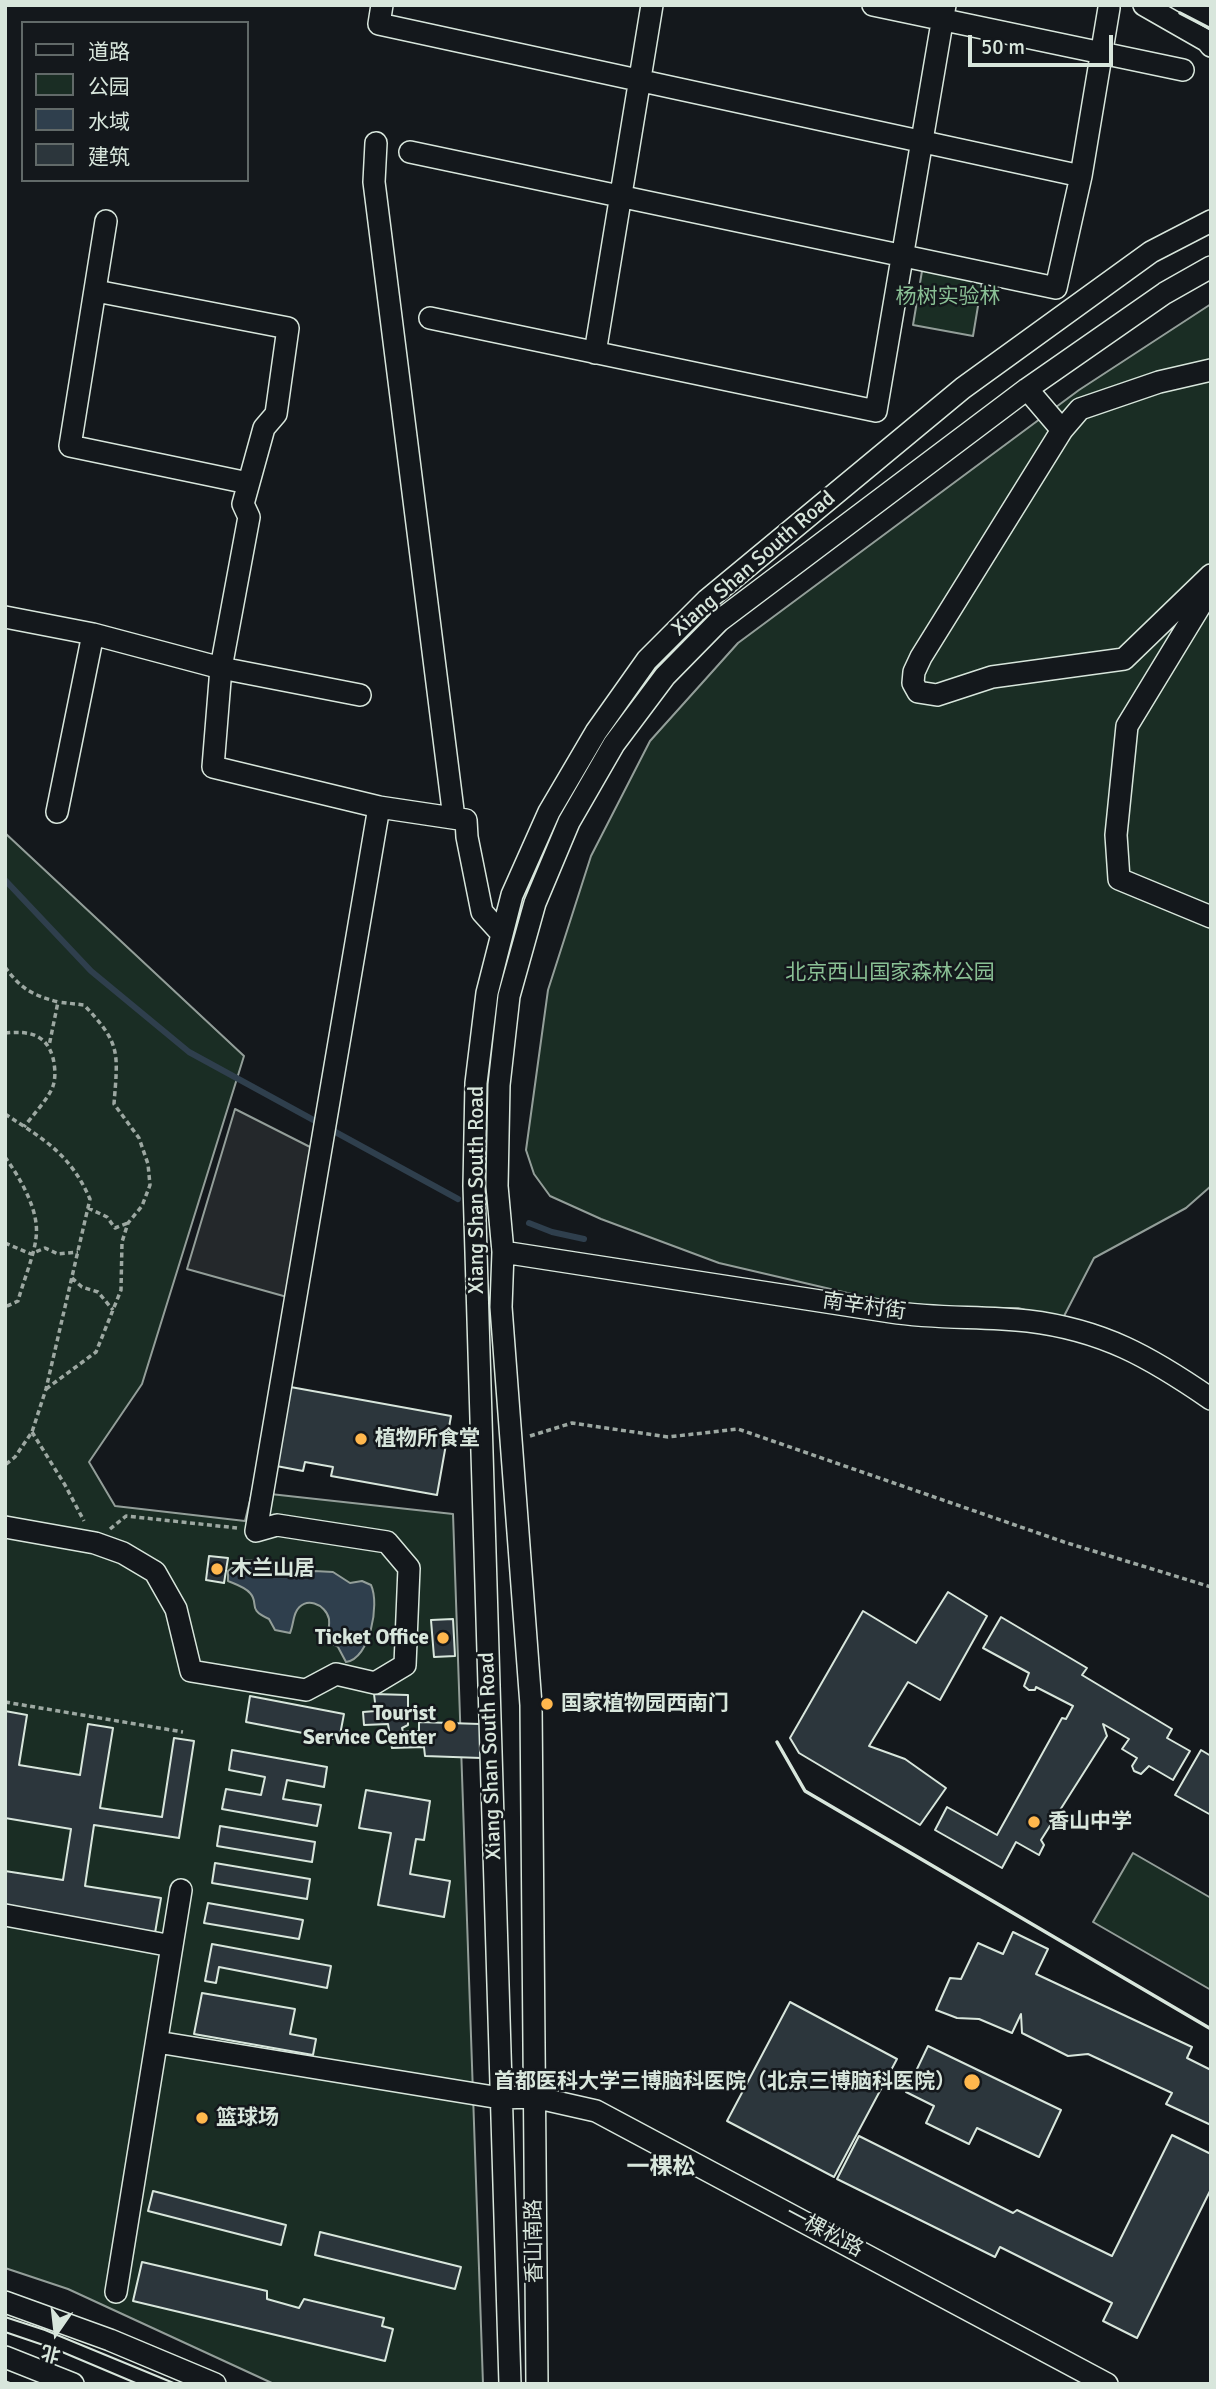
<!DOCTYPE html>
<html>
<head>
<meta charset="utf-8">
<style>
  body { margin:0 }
  #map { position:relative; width:1216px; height:2389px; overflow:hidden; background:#14181c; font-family:Signika,"Noto Sans SC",sans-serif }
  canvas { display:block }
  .frame { position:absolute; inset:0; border:7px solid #d8e6dc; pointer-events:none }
  .legend { position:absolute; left:21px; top:21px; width:228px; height:161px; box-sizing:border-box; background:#14181c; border:2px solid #626a69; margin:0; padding:9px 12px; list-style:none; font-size:21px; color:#d8e6dc }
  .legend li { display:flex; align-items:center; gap:14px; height:35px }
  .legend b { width:35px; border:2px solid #626a69 }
  .north { position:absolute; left:21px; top:2298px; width:70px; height:70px; -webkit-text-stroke:5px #14181c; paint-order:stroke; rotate:194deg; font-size:19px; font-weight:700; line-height:28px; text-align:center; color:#d8e6dc }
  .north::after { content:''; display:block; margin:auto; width:24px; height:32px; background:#d8e6dc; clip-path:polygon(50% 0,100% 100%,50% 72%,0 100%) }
  .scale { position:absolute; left:968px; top:35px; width:145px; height:32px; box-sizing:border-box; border:4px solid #d8e6dc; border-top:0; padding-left:9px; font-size:21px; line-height:24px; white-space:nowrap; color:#d8e6dc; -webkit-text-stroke:5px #14181c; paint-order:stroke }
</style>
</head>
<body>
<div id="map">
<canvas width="1216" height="2389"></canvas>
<div class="frame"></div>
<ul class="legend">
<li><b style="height:9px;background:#14181c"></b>道路</li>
<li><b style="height:19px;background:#1a2d24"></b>公园</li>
<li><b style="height:19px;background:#2f3f4d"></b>水域</li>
<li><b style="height:19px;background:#2c363c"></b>建筑</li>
</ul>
<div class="north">北</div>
<div class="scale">50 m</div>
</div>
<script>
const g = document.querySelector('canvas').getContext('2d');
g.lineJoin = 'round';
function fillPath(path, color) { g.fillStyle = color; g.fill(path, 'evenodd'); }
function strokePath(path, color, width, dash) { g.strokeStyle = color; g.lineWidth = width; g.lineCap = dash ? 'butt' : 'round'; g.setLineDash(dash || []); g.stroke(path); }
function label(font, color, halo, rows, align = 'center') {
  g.font = font + ' Signika,"Noto Sans SC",sans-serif'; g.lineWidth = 5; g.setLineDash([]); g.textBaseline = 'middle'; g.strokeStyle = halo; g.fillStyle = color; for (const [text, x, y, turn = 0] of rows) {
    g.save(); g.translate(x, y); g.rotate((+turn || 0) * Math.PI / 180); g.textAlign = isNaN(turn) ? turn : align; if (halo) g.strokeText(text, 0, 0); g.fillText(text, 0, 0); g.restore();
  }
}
const green = new Path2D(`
  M 924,259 L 984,270 L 973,336 L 913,325 Z
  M 1211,304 L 1211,1186 L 1186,1208 L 1094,1258 L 1062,1320 L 1018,1308 L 965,1308 L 886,1302 L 719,1263 L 601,1219 L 550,1196 L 534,1174 L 526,1150 L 548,990 L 591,856 L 650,741 L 738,643 L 1079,390 Z
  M 5,833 L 244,1056 L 142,1384 L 89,1462 L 115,1506 L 245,1521 L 252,1492 L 453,1514 L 483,2384 L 274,2384 L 68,2289 L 5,2268 Z
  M 1133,1853 L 1211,1898 L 1211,1990 L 1093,1922 Z`);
const parking = new Path2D(`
  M 235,1109 L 314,1149 L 287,1297 L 187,1269 Z`);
const water = new Path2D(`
  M 242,1560 L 263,1561 L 297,1577 L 310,1577 L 314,1571 L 333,1572 L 350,1583 L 362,1581 L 371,1585 C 380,1604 370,1659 346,1662 L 338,1647 L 329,1642 C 327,1634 330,1627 329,1619 C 326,1604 304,1595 296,1612 C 293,1618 293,1626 290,1633 L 275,1630 L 269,1619 C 246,1609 260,1604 250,1593 C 245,1587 235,1584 228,1581 L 228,1571 Z`);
const stream = new Path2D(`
  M 5,880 L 91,971 L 189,1052 L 458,1199
  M 529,1223 L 552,1232 L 584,1239`);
const building = new Path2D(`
  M 285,1386 L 451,1416 L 437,1495 L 331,1476 L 333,1467 L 305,1462 L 303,1471 L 271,1465 Z
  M 209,1556 L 228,1558 L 224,1583 L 206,1580 Z
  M 948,1592 L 987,1616 L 940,1700 L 908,1682 L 869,1746 L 905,1759 L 946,1788 L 920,1825 L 799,1753 L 790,1738 L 863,1611 L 916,1643 Z
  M 1001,1617 L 1087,1668 L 1082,1675 L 1172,1729 L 1167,1738 L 1190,1751 L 1173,1780 L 1149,1766 L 1141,1774 L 1134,1771 L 1132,1766 L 1137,1758 L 1122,1749 L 1129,1739 L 1103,1724 L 1107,1736 L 1041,1840 L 1044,1845 L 1039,1855 L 1016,1842 L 1002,1868 L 935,1830 L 947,1807 L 997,1835 L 1062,1718 L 1066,1719 L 1073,1706 L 1036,1687 L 1035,1690 L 1029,1690 L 1024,1686 L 1029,1673 L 983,1648 Z
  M 453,1619 L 455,1656 L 434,1657 L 431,1620 Z
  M 374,1694 L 408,1695 L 408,1725 L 402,1728 L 403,1732 L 419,1731 L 419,1722 L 480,1724 L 481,1758 L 425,1756 L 424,1747 L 392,1748 L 388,1724 L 364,1725 L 363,1712 L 376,1711 Z
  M 250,1696 L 344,1714 L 339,1740 L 246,1722 Z
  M 5,1711 L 27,1715 L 19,1765 L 80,1775 L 88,1724 L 113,1728 L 100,1808 L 162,1817 L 174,1738 L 194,1741 L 179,1838 L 94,1825 L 85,1886 L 161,1898 L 155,1933 L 5,1909 L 5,1871 L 63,1880 L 71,1829 L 5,1818 Z
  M 232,1750 L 327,1767 L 324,1787 L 287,1780 L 283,1799 L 321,1805 L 317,1826 L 222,1809 L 226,1789 L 261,1795 L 265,1777 L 229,1770 Z
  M 1201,1750 L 1211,1756 L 1211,1815 L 1175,1795 Z
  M 366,1790 L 430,1801 L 424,1840 L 416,1839 L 410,1874 L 450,1881 L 444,1917 L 378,1905 L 391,1833 L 359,1828 Z
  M 220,1826 L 315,1842 L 312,1862 L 217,1846 Z
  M 215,1863 L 310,1879 L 307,1899 L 212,1883 Z
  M 208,1903 L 303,1920 L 299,1939 L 204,1923 Z
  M 1013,1932 L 1048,1949 L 1036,1974 L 1192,2047 L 1187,2058 L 1211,2070 L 1211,2125 L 1166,2104 L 1172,2093 L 1088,2054 L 1068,2056 L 1022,2033 L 1021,2014 L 1012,2033 L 979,2019 L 957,2018 L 936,2010 L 950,1978 L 961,1979 L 978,1943 L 1003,1954 Z
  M 212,1944 L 331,1966 L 327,1988 L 219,1967 L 216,1983 L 205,1981 Z
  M 202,1993 L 295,2009 L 290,2034 L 316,2039 L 313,2055 L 194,2034 Z
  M 790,2002 L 897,2059 L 834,2177 L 727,2121 Z
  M 928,2046 L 1061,2110 L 1039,2157 L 977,2128 L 969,2144 L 926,2123 L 934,2106 L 906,2092 Z
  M 1172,2135 L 1211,2154 L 1211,2189 L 1137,2338 L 1103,2321 L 1112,2303 L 1000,2247 L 995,2257 L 837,2179 L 859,2136 L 1013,2213 L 1017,2210 L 1112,2256 Z
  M 153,2191 L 286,2225 L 281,2245 L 148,2211 Z
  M 320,2232 L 461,2267 L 455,2289 L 315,2255 Z
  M 142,2262 L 267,2291 L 267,2299 L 299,2308 L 304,2299 L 384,2318 L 382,2326 L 393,2329 L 385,2361 L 133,2301 Z`);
const path = new Path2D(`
  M 5,967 C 21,989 32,995 58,1002 L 49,1046
  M 5,1033 C 28,1031 46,1033 53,1058 C 55,1067 56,1077 53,1086 C 49,1098 32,1116 24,1127
  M 5,1114 C 45,1140 70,1154 90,1199 L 46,1389 L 32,1432 L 15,1457 L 5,1465
  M 5,1157 C 20,1178 40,1211 36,1238 C 34,1256 23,1282 18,1301 L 5,1307
  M 88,1208 L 107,1217 L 115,1228 L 128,1223
  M 5,1243 L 31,1254 L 45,1248 L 58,1254 L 78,1252
  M 72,1278 L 82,1287 L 98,1292 L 113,1310
  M 46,1389 L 96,1352 L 121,1290 L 122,1242 L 128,1223 L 142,1206 L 150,1185 L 148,1164 L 139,1138 L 114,1104 C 118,1052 121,1044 84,1005 L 58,1002
  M 32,1432 L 65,1485 L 84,1521
  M 530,1436 L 572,1423 L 668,1437 L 738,1429 L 1064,1542 L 1211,1587
  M 110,1529 L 126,1516 L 237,1528
  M 5,1702 L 183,1732`);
const minor = new Path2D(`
  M 382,5 L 379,24 L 1081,176
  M 873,5 L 1183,70
  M 1144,5 L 1207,41 L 1211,46
  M 376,143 L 374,182 L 454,818
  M 410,152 L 1056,288 L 1081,176 L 1109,8
  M 106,221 L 70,446 L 248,483
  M 96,291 L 288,328 L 276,414 L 264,428 L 243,504 L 249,517 L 221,668 L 213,767 L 379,807 L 466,820 L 467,837 L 482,912 L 502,934
  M 430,318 L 876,411 L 945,5
  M 595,353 L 652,5
  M 1211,370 L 1159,382 L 1080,409 L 1062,430 L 921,657 L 914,672 L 913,683 L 918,692 L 937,695 L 992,677 L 1124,659 L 1211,575
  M 1027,389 L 1062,430
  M 1211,588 L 1127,726 L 1116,835 L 1119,879 L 1211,917
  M 5,617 L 93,634 L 221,668 L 360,695
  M 57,812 L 93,634
  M 503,1252 C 632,1272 761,1292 891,1312 C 936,1319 982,1316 1028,1321 C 1103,1330 1150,1357 1211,1399
  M 5,1527 L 95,1543 L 123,1553 L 155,1572 L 176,1609 L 191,1671 L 306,1690 L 336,1674 L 375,1683 L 405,1665 L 409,1568 L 387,1542 L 277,1525 L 256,1531 L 379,807
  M 5,1915 L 172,1946
  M 157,2042 L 500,2098 L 534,2097 L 596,2111 L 1107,2384
  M 116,2292 L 181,1890
  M 5,2302 L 110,2340 L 215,2384
  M 5,2357 L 73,2384
  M 510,2384 L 474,1186 L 476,1083 L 487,993 L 512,895 L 549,812 L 596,732 L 647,660 L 707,600 L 963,388 L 1151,252 L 1211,221
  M 537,2384 L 531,1705 L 501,1307 L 503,1252 L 497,1186 L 499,1085 L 509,996 L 535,903 L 569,822 L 614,744 L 665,676 L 719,621 L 1027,389 L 1165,293 L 1211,267`);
const tram = new Path2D(`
  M 5,2317 L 45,2330 L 176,2384
  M 5,2332 L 55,2349 L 138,2384`);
const fence = new Path2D(`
  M 5,2381 L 12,2384`);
const wall = new Path2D(`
  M 1180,13 L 1211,29
  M 777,1742 L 805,1791 L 1211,2029`);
const markers = [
  [361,1439,7,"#ffb74d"],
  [217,1569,7,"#ffb74d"],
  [443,1638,7,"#ffb74d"],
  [547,1704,7,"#ffb74d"],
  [450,1726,7,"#ffb74d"],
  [1034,1822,7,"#ffb74d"],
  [972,2082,9,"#ffb74d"],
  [202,2118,7,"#ffb74d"]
];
const parkNames = [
  ["杨树实验林",948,297],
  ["北京西山国家森林公园",890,973]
];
const streetNames = [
  ["Xiang Shan South Road",754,564,-41],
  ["Xiang Shan South Road",477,1190,-90],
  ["南辛村街",864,1307,8],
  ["Xiang Shan South Road",491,1756,-92],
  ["一棵松路",824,2232,28],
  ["香山南路",535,2241,-91]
];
const poiNames = [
  ["植物所食堂",375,1439],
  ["木兰山居",231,1569],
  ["Ticket Office",429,1638,"right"],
  ["国家植物园西南门",561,1704],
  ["Tourist",436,1714,"right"],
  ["Service Center",436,1738,"right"],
  ["香山中学",1048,1822],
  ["首都医科大学三博脑科医院（北京三博脑科医院）",956,2082,"right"],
  ["篮球场",216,2118]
];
const neighbourhoodNames = [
  ["一棵松",661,2168]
];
fillPath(green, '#1a2d24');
strokePath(green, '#939e99', 2);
fillPath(parking, '#24282b');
strokePath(parking, '#939e99', 2);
fillPath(water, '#2f3f4d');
strokePath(water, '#939e99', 2);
strokePath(stream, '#2f3f4d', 6);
fillPath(building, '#2c363c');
strokePath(building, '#d8e6dc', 2);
strokePath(minor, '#d8e6dc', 24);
strokePath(path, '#9da8a2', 3.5, [5, 3.5]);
strokePath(minor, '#14181c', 21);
strokePath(tram, '#d8e6dc', 2);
strokePath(fence, '#d8e6dc', 2, [9, 3.5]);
strokePath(wall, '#d8e6dc', 3.5);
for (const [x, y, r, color] of markers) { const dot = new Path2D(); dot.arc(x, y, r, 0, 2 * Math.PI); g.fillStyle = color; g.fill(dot); strokePath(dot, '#14181c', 2.5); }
label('21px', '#8ac095', '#14181c', parkNames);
label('21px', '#d8e6dc', '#14181c', streetNames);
label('bold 21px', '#d8e6dc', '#14181c', poiNames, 'left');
label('bold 23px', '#d8e6dc', '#14181c', neighbourhoodNames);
</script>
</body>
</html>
